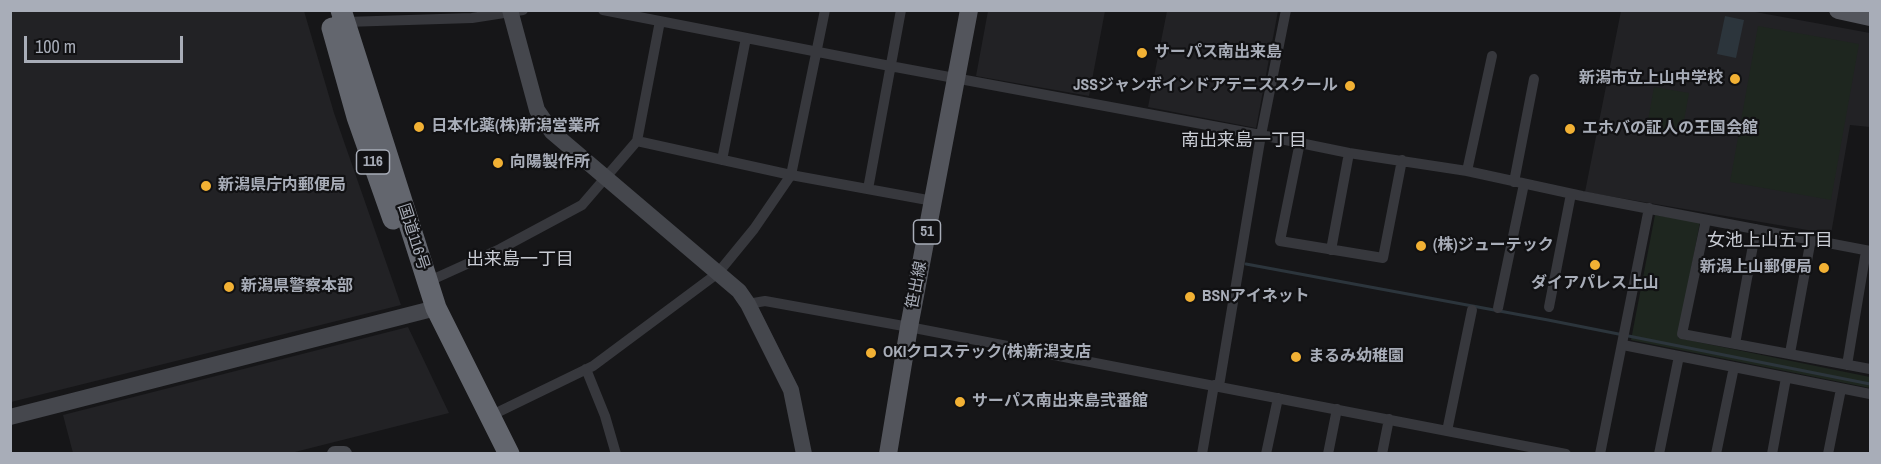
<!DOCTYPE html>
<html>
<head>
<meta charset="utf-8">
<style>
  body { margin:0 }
  #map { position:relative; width:1881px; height:464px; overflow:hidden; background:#161618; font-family:"Archivo Narrow",sans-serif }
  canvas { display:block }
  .frame { position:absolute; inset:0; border:12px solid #a8adb8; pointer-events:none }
  .scale { position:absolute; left:24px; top:36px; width:159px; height:27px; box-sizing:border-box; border:3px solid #a8adb8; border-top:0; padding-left:8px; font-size:18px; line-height:21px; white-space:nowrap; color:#a8adb8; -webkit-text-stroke:4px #111113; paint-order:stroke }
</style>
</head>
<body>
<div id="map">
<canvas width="1881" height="464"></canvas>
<div class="frame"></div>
<div class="scale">100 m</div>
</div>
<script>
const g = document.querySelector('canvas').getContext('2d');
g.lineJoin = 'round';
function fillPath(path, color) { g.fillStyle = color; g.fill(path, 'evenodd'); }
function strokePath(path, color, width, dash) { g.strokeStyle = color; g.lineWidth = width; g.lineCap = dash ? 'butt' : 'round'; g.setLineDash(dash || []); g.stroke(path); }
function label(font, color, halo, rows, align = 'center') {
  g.font = font + ' "Archivo Narrow","Noto Sans JP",sans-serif'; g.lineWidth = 4.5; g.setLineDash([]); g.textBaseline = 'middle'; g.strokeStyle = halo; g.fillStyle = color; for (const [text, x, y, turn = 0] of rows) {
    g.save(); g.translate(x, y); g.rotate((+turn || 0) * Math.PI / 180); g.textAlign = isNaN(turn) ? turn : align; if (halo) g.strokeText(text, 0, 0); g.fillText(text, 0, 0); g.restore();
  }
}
const built = new Path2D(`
  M 10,11 L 304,11 L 334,113 L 401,305 L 11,402 Z
  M 988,11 L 1105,11 L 1089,96 L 976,76 Z
  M 1167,11 L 1278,11 L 1256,128 L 1148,107 Z
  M 1621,11 L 1750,11 L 1870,33 L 1870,127 L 1850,125 L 1831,234 L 1585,192 Z
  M 408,327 L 449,413 L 291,453 L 73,453 L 63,415 Z`);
const green = new Path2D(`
  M 1758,26 L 1859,44 L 1831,200 L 1730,182 Z
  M 1654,87 L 1689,93 L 1682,132 L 1647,126 Z
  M 1655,215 L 1700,222 L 1678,338 L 1870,377 L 1870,388 L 1631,340 Z`);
const water = new Path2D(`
  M 1725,16 L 1744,20 L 1736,58 L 1717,54 Z`);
const stream = new Path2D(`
  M 1246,264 L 1548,320 L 1870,384`);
const street = new Path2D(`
  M 603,10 L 890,66 L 1261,135 L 1349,153 L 1467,171 L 1582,196 L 1870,251
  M 345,22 L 472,18 L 523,10
  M 637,141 L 660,21
  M 1300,142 L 1280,241 L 1383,258 L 1402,160
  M 722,160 L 746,38
  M 1467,171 L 1492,56
  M 1514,182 L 1534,79
  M 868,189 L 901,10
  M 1706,220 L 1682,334 L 1870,369
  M 1331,250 L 1349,153
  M 427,282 L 500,249 L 582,205 L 637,141 L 791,175 L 933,201
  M 748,304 L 765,301 L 909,327 L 1566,454
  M 1549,307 L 1571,194
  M 1498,308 L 1524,184
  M 1735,344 L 1756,229
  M 1623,345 L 1870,394
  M 1790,353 L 1811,239
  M 1847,365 L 1866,251
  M 586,369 L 605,416 L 616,454
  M 1219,386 L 1261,135 L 1286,10
  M 490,416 L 593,366 L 718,273 L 754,229 L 791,175 L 825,10
  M 1447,431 L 1472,310
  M 1202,454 L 1214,385
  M 1266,454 L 1278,398
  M 1328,454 L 1337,409
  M 1382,454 L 1389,419
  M 1600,454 L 1649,208
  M 1659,454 L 1679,356
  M 1716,454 L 1734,367
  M 1772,454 L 1786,378
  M 1828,454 L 1841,389`);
const secondary = new Path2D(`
  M 510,10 L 537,110 L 552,132 L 739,291 L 748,304 L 791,390 L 804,454
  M 10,417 L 436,308
  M 335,454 L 344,454`);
const primary = new Path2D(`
  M 1838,10 L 1870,17
  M 888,454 L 909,327 L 969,10`);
const highway = new Path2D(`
  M 341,10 L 436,308 L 509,454
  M 332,28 L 357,117 L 393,219`);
const markers = [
  [1142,53,6,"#f2b134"],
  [1735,79,6,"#f2b134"],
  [1350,86,6,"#f2b134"],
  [419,127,6,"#f2b134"],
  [1570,129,6,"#f2b134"],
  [498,163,6,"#f2b134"],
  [206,186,6,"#f2b134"],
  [1421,246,6,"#f2b134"],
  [1595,265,6,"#f2b134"],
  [1824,268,6,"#f2b134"],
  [229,287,6,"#f2b134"],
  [1190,297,6,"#f2b134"],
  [871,353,6,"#f2b134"],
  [1296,357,6,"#f2b134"],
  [960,402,6,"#f2b134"]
];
const shields = [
  [373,162,33],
  [927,232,27]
];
const shieldNames = [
  ["116",373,162],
  ["51",927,232]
];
const poiNames = [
  ["サーパス南出来島",1154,53],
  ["新潟市立上山中学校",1723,79,"right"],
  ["JSSジャンボインドアテニススクール",1338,86,"right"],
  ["日本化薬(株)新潟営業所",431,127],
  ["エホバの証人の王国会館",1582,129],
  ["向陽製作所",510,163],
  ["新潟県庁内郵便局",218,186],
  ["(株)ジューテック",1433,246],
  ["新潟上山郵便局",1812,268,"right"],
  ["ダイアパレス上山",1595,284,"center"],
  ["新潟県警察本部",241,287],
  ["BSNアイネット",1202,297],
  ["OKIクロステック(株)新潟支店",883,353],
  ["まるみ幼稚園",1308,357],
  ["サーパス南出来島弐番館",972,402]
];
const streetNames = [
  ["国道116号",413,237,72],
  ["笹出線",917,285,-79]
];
const neighbourhoodNames = [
  ["南出来島一丁目",1244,141],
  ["女池上山五丁目",1770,241],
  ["出来島一丁目",520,260]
];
fillPath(built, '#222225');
fillPath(green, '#1e261f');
fillPath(water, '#2c353c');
strokePath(stream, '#2c353c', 3);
strokePath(street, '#37383d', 10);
strokePath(secondary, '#45474d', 16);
strokePath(primary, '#53555c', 18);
strokePath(highway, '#63666e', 21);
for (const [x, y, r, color] of markers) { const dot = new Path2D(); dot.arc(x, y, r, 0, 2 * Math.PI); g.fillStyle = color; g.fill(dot); strokePath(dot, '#111113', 2); }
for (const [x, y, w] of shields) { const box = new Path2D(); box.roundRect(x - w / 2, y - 12, w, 24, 4.5); g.fillStyle = '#111113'; g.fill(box); strokePath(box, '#a8adb8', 1.5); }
label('bold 15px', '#a8adb8', null, shieldNames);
label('bold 16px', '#a8adb8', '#111113', poiNames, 'left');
label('16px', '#a8adb8', '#111113', streetNames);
label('18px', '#c9ccd4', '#111113', neighbourhoodNames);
</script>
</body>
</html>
